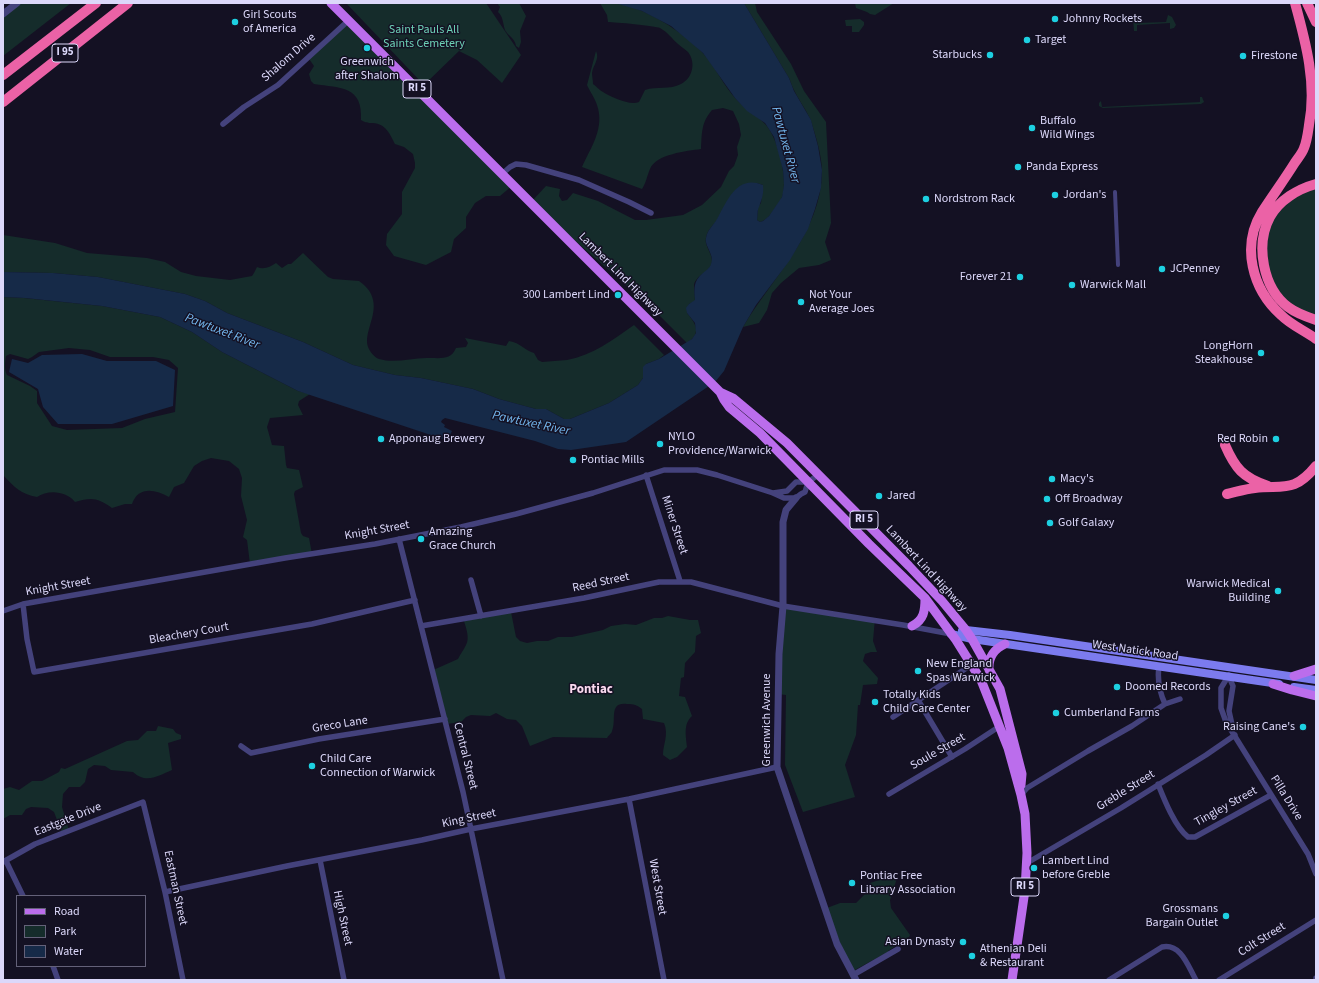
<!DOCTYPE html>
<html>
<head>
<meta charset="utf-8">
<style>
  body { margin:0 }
  #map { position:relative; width:1319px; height:983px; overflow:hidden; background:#141123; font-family:"Source Sans 3",sans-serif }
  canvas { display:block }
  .frame { position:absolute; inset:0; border:4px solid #dcd8fa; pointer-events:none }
  .legend { position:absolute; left:16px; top:895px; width:130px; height:72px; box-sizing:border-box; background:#141123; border:1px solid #646179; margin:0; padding:5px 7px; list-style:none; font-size:12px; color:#dcd8fa }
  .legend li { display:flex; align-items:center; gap:8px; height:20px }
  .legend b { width:20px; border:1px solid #646179 }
</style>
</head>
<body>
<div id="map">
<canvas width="1319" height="983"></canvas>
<div class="frame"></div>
<ul class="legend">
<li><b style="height:5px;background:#bb6dec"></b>Road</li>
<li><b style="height:11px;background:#152c2b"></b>Park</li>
<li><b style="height:11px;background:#162a48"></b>Water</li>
</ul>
</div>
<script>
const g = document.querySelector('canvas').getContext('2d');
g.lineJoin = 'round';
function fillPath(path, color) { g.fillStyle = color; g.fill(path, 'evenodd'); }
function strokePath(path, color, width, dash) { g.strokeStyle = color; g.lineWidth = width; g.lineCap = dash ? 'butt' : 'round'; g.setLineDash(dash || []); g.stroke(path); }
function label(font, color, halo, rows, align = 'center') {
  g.font = font + ' "Source Sans 3",sans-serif'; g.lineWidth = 3; g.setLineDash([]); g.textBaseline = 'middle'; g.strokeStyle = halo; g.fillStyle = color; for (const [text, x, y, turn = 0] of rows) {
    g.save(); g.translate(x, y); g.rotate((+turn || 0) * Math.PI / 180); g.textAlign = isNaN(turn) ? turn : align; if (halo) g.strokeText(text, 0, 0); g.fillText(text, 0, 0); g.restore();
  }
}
const green = new Path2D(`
  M 16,3 L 71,3 L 3,56 L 3,14 Z
  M 346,3 L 486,3 L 521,55 L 502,83 L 477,60 L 459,51 L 424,85 Z
  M 497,3 L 519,3 L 526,16 L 520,31 L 521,42 L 519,48 L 516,46 C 515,38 508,36 505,30 C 503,24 503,16 498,12 L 500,7 Z
  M 600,3 C 605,3 611,2 616,3 C 647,9 680,30 702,52 C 715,66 723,85 736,99 C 745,109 755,114 764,123 C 777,134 789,181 782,197 C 781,200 779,203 777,205 C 773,211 768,220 760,222 L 757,220 L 758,207 L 761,203 L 763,185 C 739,175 727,203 717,220 C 713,226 707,230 706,238 C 704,245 712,253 712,261 C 712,272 696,274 694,285 C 694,290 695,296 695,301 L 689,304 L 687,313 C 696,324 702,333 687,343 L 651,307 L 539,209 L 532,201 L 546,186 L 560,189 L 559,196 L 562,201 L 567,200 L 573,193 L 598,201 L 635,220 L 646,220 L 683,215 L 702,205 L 721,187 L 729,171 L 734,166 L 738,155 L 737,147 L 741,135 L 739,124 L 733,111 L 723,108 L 712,110 C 701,123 702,133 701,149 C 687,151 656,154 650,169 C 647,176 646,183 642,189 L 582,167 C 591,147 605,128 597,105 C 595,98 590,92 587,85 L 596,51 C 600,59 593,65 592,73 C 592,77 593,80 593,84 C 596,86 599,90 603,92 C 611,97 630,106 639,102 L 645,90 C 657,86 670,90 681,84 C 693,78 696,62 688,52 C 685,49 681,47 678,44 C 671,38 669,33 660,28 C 656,26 614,22 608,22 L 607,15 Z
  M 744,3 L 755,3 L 757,12 L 791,64 L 804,91 L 826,122 L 831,223 L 825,242 L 831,260 L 819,265 L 799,268 L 781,283 L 772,293 L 767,310 L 759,323 L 743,327 C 772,278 821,233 822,172 C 822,156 816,137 811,121 C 807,111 800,102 795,92 C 792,87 791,82 789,78 Z
  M 855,3 L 894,3 L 875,15 L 870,14 L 867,12 L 856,8 Z
  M 1168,15 L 1172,17 L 1176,25 L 1174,28 L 1170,29 L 1170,23 L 1137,25 L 1137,31 L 1134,31 L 1133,17 L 1136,17 L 1137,23 L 1166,22 Z
  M 860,19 L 864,22 L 864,25 L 859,32 L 852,32 L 852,26 L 846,26 L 845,20 Z
  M 348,21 L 513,185 L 500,196 L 486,196 L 475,203 L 466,217 L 466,228 L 454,239 L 451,252 L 426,265 L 394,256 L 386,245 L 387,234 L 402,214 L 402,192 L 415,168 L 415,163 L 413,154 L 404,147 L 395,144 C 390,134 386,124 373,123 C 368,123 366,123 361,120 C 363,86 341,88 314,84 L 311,81 L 309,74 L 314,66 L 307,56 Z
  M 1200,97 L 1202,97 L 1204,102 L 1201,104 L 1103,108 L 1099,106 L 1099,103 L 1101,101 L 1102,107 L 1200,102 Z
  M 1316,185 L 1316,320 L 1289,308 L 1264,268 L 1264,237 L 1283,201 Z
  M 3,235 L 55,243 L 87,253 L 147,258 L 165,262 L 181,272 L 196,276 L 230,280 L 252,276 L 254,273 L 257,267 C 264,270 270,267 276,263 L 282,268 L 288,264 L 291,264 L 303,253 L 328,277 L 333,279 L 359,281 C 363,284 369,289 371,294 C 379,311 367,326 367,342 C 367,348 373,357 379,359 C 396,364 413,357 430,358 C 441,358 451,360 456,348 L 466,347 L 468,343 L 465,338 L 506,346 L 509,341 C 521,343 524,350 534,353 L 538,360 L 542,362 C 550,361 559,361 567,360 C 593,355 613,340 634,325 L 664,355 L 659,359 L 646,364 L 643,378 L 638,385 L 609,403 L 570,419 L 564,419 L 546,409 L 536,409 L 499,399 L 473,389 L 421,378 L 395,375 L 353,365 L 303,342 L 227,313 L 205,301 L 185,294 L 98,277 L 53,273 L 3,272 Z
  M 3,297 L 24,298 L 102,306 L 160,317 L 192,332 L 222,352 L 298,391 L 310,394 L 299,401 L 298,405 L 303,415 L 270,418 L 267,427 L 272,445 L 284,446 L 286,465 L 287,468 L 299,470 L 303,487 L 295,491 L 294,494 L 301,533 L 303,536 L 309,538 L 312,554 L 250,564 L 247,540 L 243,537 L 247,520 L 241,496 L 242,478 L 239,469 L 229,461 L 211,458 L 202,461 L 194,466 L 184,483 L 174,487 L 169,497 C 155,489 138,486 132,504 L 125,504 L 112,508 C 98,498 92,497 75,502 C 67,491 48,489 37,497 C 21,494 14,487 3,475 ZM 69,348 L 90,350 L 110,357 L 153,357 L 169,360 L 178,368 L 175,412 L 145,419 L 122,428 L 67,430 L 52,426 L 37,403 L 37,391 L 30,386 L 7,375 C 4,369 5,363 6,356 L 10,354 L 28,359 L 32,357 L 39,352 Z
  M 782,607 L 875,618 L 873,641 L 877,652 L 871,652 L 865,654 L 863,661 L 878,678 L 877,684 L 863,685 L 860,705 L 858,705 L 856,735 L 845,765 L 855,797 L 803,812 L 785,765 L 786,695 L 778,694 Z
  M 511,612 L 516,637 L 520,641 L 527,643 L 537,641 L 548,641 L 558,637 L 572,637 L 603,630 L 611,626 L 625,624 L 636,625 L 654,618 L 662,618 L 668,616 L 690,620 L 698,620 L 701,633 L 696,636 L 695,652 L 685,663 L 684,677 L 681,678 L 679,696 L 685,697 L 692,716 C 683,724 686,736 687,747 L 677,757 L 670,760 L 663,755 C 663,744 669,735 664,723 L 643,719 L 642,709 C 637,705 634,704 627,704 C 608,702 617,720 612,731 C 612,733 608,736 607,738 L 553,737 L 530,746 L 522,726 L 516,720 L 507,719 L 496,713 L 490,716 L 471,715 L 466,717 L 461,722 L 446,724 L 431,671 L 458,659 C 460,654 464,650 466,645 C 470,638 466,628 464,621 Z
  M 158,726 L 173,729 L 176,733 L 181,735 L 181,739 L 168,743 L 172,770 C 158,776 146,784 133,772 L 111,770 L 105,766 L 94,765 L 88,769 L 85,782 L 80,787 L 69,787 L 63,794 L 62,807 L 69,830 L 62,833 L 54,812 L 48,808 L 31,807 L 26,809 L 22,815 L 10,815 L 3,819 L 3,789 L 10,787 L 19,790 L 32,781 L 42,781 L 59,772 L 61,768 L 65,769 L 127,741 L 138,740 L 147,731 L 156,731 Z
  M 887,872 L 888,875 L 897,878 L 890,900 L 891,908 L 910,935 L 909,937 L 888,951 L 888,952 L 851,972 L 827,908 L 840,903 L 856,903 L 869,890 L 870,883 L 879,880 Z`);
const water = new Path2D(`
  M 615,3 L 744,3 L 789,78 L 794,91 L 811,120 L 818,146 L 822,170 L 821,188 L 815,209 L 808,229 L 790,260 L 756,305 L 743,327 L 724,371 L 715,382 L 626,442 L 571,450 L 558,449 L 535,441 L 445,418 L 442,420 L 441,422 L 445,425 L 444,427 L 452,431 L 448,439 L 443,439 L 298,391 L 222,352 L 192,332 L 160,317 L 102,306 L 25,298 L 3,297 L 3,272 L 53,273 L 98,277 L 185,294 L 205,301 L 227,313 L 303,342 L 353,365 L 395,375 L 421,378 L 473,389 L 499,399 L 536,409 L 546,409 L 564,419 L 570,419 L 609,403 L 638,385 L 643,378 L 643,367 L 646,364 L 659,359 L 692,339 L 696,333 L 695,323 L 687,313 L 686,308 L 689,304 L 695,300 C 694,289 693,281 703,273 C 706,270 710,268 711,264 C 715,255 704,246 706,238 C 707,230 713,226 717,219 C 727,201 737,174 763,185 C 764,193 762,199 759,207 C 757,210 758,216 757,220 L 760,222 L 763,221 L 769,216 L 782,197 L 784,185 L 783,170 L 774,137 L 765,123 L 747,111 L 735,98 L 703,53 L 671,26 L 642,11 Z
  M 82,354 L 107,361 L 156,361 L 175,370 L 173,406 L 112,424 L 58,424 L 43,407 L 38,389 L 9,372 L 12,359 L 28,363 L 42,355 Z`);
const pedestrian = new Path2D(`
  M 1115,192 L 1118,265`);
const minor = new Path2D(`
  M 223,124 L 244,107 L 278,85 L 349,20
  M 502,174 L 510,167 L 516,164 L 526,165 L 579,180 L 629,202 L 651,213
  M 646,475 L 680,581
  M 773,493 L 787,491 L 796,482 L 807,482
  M 399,539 L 463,792 L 503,980
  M 471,580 L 481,616
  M 23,604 L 27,639 L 34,672 L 312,624 L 415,600
  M 3,611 L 23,604 L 285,558 L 375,544 L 461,527 L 516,514 L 593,493 L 664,470 L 697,470 L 717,475 L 773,493 L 784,498 L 796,498 L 801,494 L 805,492 L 808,482 L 818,475
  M 421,626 L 584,598 L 659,582 L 691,582 L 783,606 L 903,625 L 951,634
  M 1159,666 C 1157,680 1159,691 1165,704
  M 1229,675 L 1221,688 L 1221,708 L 1226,722 L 1308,854 L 1316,874
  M 1229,677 L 1233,686 L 1229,711 L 1233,729
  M 918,700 L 952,757
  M 893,717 L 971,665
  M 241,746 L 251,753 L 319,739 L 445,719
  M 1158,784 C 1164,799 1175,827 1188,837 L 1195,837 L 1271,795
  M 889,794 L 965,749 L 997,728
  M 1021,795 L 1027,788 L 1088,751 L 1132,726 L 1165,704 L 1180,699
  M 629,799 L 664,980
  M 320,860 L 344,980
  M 6,861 L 23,896
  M 3,862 L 35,844 L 143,802 L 165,892 L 183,980
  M 1027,863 L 1121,808 L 1206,755 L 1235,735
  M 165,892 L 287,866 L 422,840 L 471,829 L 629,799 L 777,767
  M 53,966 L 58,980
  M 853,975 L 898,949
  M 1109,980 L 1162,947 C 1181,943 1188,966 1196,980
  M 1219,980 L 1316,920
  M 1316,980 L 1316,978`);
const tertiary = new Path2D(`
  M 3,14 L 17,3
  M 796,498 L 786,510 L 783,522 L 783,606 L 779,654 L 777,767 L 837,944 L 856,980`);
const secondary = new Path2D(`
  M 962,631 L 966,630 L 1010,635 L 1316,680
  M 951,634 L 972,639 L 1279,684
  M 1294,687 L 1316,690`);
const primary = new Path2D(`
  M 331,3 L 720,392 L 724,400 L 729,407 L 760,433 L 869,544 L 925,598 L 956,640 L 981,680 L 1008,748 L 1021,795 L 1025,814 L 1027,853 L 1025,890 L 1012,980
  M 720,392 L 733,398 L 787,443 L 909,566 L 942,601 L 966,630 L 972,639 L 1000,689 L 1015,747 L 1022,774 L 1021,785
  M 912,626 C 924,620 925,611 925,598
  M 989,670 C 988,657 994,649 1005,644
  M 1294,676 L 1316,669
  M 1273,684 L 1292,690 L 1316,696`);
const motorway = new Path2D(`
  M 1295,3 C 1306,43 1317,84 1309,125 C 1308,132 1307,141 1304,148 C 1302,154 1297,159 1294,164 C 1284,180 1273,195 1262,212 C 1241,246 1252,289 1281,315 C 1291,325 1305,331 1316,339
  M 1307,3 L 1316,22
  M 3,75 L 96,3
  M 3,102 L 128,3
  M 1316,184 C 1298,189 1279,200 1270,217 C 1255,245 1263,288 1288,307 C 1296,313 1307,317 1316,320
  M 1225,445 C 1235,468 1243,478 1268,486
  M 1227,494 C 1236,492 1245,489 1255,488 C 1284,485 1294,493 1316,466`);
const markers = [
  [1055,19,4,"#1dd0e1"],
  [235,22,4,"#1dd0e1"],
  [1027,40,4,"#1dd0e1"],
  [367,48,4,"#1dd0e1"],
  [990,55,4,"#1dd0e1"],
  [1243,56,4,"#1dd0e1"],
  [1032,128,4,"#1dd0e1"],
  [1018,167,4,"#1dd0e1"],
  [1055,195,4,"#1dd0e1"],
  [926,199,4,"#1dd0e1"],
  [1162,269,4,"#1dd0e1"],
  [1020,277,4,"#1dd0e1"],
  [1072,285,4,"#1dd0e1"],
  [618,295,4,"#1dd0e1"],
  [801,302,4,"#1dd0e1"],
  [1261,353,4,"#1dd0e1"],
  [381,439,4,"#1dd0e1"],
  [1276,439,4,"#1dd0e1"],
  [660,444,4,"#1dd0e1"],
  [573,460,4,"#1dd0e1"],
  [1052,479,4,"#1dd0e1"],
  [879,496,4,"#1dd0e1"],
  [1047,499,4,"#1dd0e1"],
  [1050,523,4,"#1dd0e1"],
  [421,539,4,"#1dd0e1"],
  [1278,591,4,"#1dd0e1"],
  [918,671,4,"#1dd0e1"],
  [1117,687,4,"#1dd0e1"],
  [875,702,4,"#1dd0e1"],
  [1056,713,4,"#1dd0e1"],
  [1303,727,4,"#1dd0e1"],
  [312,766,4,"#1dd0e1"],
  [1034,868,4,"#1dd0e1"],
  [852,883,4,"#1dd0e1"],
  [1226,916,4,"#1dd0e1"],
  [963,942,4,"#1dd0e1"],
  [972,956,4,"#1dd0e1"]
];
const shields = [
  [65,53,26],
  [417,89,28],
  [864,520,28],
  [1025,887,28]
];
const shieldNames = [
  ["I 95",65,53],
  ["RI 5",417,89],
  ["RI 5",864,520],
  ["RI 5",1025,887]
];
const poiNames = [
  ["Girl Scouts",243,15],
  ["of America",243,29],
  ["Johnny Rockets",1063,19],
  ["Target",1035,40],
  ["Starbucks",982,55,"right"],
  ["Firestone",1251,56],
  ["Greenwich",367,62,"center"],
  ["after Shalom",367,76,"center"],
  ["Buffalo",1040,121],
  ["Wild Wings",1040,135],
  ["Panda Express",1026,167],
  ["Jordan's",1063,195],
  ["Nordstrom Rack",934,199],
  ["JCPenney",1170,269],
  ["Forever 21",1012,277,"right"],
  ["Warwick Mall",1080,285],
  ["300 Lambert Lind",610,295,"right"],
  ["Not Your",809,295],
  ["Average Joes",809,309],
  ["LongHorn",1253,346,"right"],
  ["Steakhouse",1253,360,"right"],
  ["NYLO",668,437],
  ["Providence/Warwick",668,451],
  ["Apponaug Brewery",389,439],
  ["Red Robin",1268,439,"right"],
  ["Pontiac Mills",581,460],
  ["Macy's",1060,479],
  ["Jared",887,496],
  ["Off Broadway",1055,499],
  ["Golf Galaxy",1058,523],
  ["Amazing",429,532],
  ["Grace Church",429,546],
  ["Warwick Medical",1270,584,"right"],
  ["Building",1270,598,"right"],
  ["New England",926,664],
  ["Spas Warwick",926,678],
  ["Doomed Records",1125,687],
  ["Totally Kids",883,695],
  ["Child Care Center",883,709],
  ["Cumberland Farms",1064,713],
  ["Raising Cane's",1295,727,"right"],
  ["Child Care",320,759],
  ["Connection of Warwick",320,773],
  ["Lambert Lind",1042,861],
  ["before Greble",1042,875],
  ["Pontiac Free",860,876],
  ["Library Association",860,890],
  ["Grossmans",1218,909,"right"],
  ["Bargain Outlet",1218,923,"right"],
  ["Asian Dynasty",955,942,"right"],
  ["Athenian Deli",980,949],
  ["& Restaurant",980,963]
];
const parkNames = [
  ["Saint Pauls All",424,30],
  ["Saints Cemetery",424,44]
];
const streetNames = [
  ["Shalom Drive",289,58,-41],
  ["Lambert Lind Highway",620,275,45],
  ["Miner Street",674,525,72],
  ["Knight Street",377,531,-10],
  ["Lambert Lind Highway",926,569,47],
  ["Reed Street",601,583,-12],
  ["Knight Street",58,587,-10],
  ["Bleachery Court",189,634,-10],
  ["West Natick Road",1135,651,8],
  ["Greenwich Avenue",767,720,-90],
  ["Greco Lane",340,725,-9],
  ["Soule Street",938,752,-30],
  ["Central Street",465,756,76],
  ["Greble Street",1126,791,-32],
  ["Pilla Drive",1286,798,58],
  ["Tingley Street",1226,807,-29],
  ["King Street",469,819,-12],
  ["Eastgate Drive",68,820,-22],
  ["West Street",657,887,80],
  ["Eastman Street",175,888,78],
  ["High Street",342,918,78],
  ["Colt Street",1262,940,-32]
];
const waterNames = [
  ["Pawtuxet River",785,145,75],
  ["Pawtuxet River",222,332,21],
  ["Pawtuxet River",531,424,12]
];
const neighbourhoodNames = [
  ["Pontiac",591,690]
];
fillPath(green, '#152c2b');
fillPath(water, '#162a48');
strokePath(pedestrian, '#44427c', 4);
strokePath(minor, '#44427c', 5.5);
strokePath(tertiary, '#44427c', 7);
strokePath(secondary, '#7c7bee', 8);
strokePath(primary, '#bb6dec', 9);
strokePath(motorway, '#eb62a6', 10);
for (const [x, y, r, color] of markers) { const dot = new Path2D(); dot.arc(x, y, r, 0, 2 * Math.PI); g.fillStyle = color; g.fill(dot); strokePath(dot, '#141123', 1.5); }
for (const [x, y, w] of shields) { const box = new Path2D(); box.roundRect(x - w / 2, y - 9, w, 18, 3); g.fillStyle = '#141123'; g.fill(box); strokePath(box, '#dcd8fa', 1); }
label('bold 11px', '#dcd8fa', null, shieldNames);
label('12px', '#dcd8fa', '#141123', poiNames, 'left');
label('12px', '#6dd1b7', '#141123', parkNames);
label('12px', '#dcd8fa', '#141123', streetNames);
label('italic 13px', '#73b6ed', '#141123', waterNames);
label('bold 13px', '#fadaef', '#141123', neighbourhoodNames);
</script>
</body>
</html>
